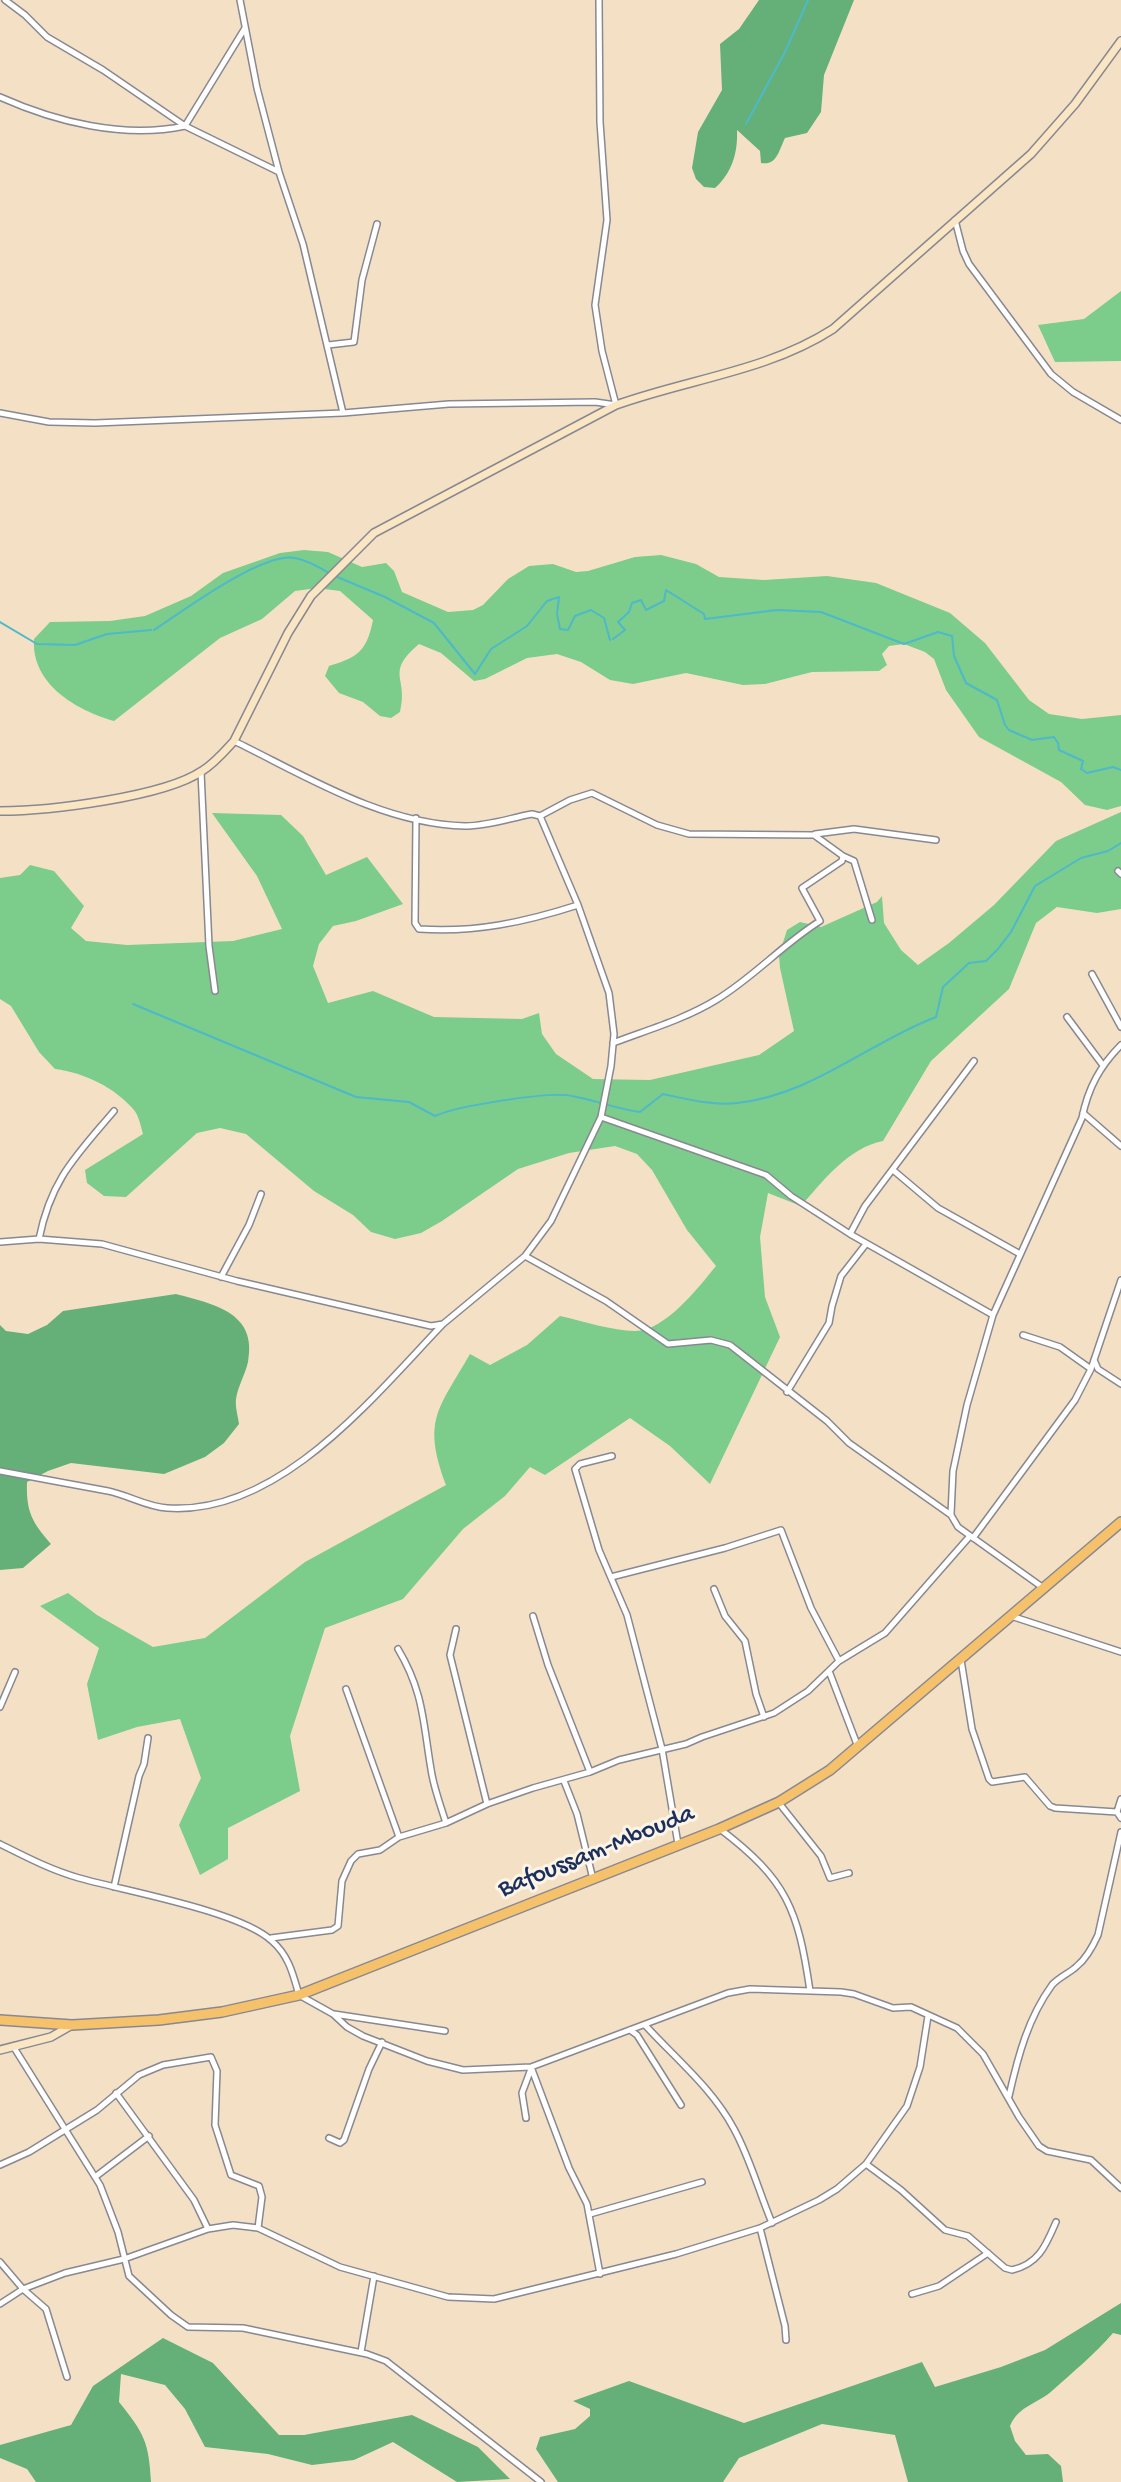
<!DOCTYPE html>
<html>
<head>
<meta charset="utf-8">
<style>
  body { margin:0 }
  canvas { display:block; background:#f4e1c5 }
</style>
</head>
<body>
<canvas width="1121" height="2482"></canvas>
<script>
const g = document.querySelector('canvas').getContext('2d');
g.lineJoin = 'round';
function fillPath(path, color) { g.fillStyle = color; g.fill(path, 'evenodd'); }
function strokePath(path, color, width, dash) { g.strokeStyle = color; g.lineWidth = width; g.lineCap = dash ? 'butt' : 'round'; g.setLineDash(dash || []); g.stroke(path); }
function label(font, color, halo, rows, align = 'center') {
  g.font = font + ' "Gochi Hand",sans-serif'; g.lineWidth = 6; g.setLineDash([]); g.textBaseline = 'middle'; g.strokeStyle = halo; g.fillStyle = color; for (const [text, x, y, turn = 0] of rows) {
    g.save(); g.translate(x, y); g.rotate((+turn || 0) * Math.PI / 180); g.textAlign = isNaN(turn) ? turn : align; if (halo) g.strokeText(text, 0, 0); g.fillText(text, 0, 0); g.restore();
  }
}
const green = new Path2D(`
  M 1121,291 L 1121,361 L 1055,362 L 1038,325 L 1084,319 Z
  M 304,550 L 328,552 L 362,567 L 386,563 L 394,571 L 402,592 L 448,612 L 473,610 L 483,605 L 508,579 L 529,566 L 553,564 L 576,572 L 588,571 L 635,557 L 661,555 L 696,564 L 719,577 L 764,580 L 827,576 L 876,583 L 950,613 L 985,643 L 1029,700 L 1049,714 L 1082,719 L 1121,715 L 1121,806 L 1107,810 L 1085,805 L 1061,782 L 979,737 L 946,690 L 934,659 L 925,652 L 904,644 L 889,646 L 882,654 L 887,665 L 879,671 L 812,672 L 765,684 L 743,685 L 686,673 L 633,684 L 610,680 L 581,662 L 557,654 L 527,658 L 485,679 L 474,681 L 441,653 L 419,644 C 384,674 409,676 400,712 L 391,718 L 380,716 L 363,702 L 339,693 L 325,676 L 329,666 C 359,657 367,650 373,620 L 340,591 L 317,588 L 295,591 L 262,619 L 220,638 L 114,721 C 76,710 31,684 34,639 L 50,622 L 110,621 L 145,616 L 191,596 L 223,573 L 280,553 Z
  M 1121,812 L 1121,909 L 1097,913 L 1057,907 L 1036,923 L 1009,989 L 931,1061 L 883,1141 C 848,1148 824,1180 801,1206 L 768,1193 L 760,1237 L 765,1297 L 780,1337 L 710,1484 L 670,1446 L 630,1418 L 545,1475 L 530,1467 L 505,1496 L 463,1529 L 403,1599 L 325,1628 L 290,1736 L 300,1791 L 228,1828 L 228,1859 L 200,1875 L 179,1825 L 201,1778 L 180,1719 L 137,1727 L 98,1740 L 87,1684 L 99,1648 L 40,1606 L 68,1593 L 97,1615 L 153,1647 L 205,1638 L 305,1562 L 446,1485 C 422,1420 438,1410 470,1354 L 490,1365 L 527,1345 L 560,1316 C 583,1321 613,1331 635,1331 C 665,1331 698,1288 716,1266 L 687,1230 L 652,1170 L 637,1154 L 615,1146 L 569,1153 L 518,1169 L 442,1221 L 421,1233 L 395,1239 L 371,1232 L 353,1215 L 314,1191 L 246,1134 L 220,1128 L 197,1133 L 126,1197 L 104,1196 L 87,1183 L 85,1170 L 143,1134 C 141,1127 139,1116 134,1110 C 114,1087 85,1073 55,1069 L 39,1052 L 11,1006 L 0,999 L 0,878 L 20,875 L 30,865 L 54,871 L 84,906 L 71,928 L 86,941 L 127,945 L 233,941 L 282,929 L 257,876 L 212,813 L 281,815 L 303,836 L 326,875 L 367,857 L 403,904 L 356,921 L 333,926 L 319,944 L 313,966 L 328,1003 L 373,991 L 434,1017 L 522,1019 L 539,1013 L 542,1034 L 556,1054 L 593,1079 L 650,1080 L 759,1055 L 794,1031 L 780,968 L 779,955 L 787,930 L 800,922 L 821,927 L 877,902 L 882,896 L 884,923 L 901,950 L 918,965 L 949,943 L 994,905 L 1056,841 Z`);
const forest = new Path2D(`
  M 759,0 L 854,0 L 824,75 L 821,112 L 807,133 L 785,138 C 779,150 777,166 761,163 L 760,151 L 737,130 C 738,153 732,173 715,188 L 704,187 L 696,179 L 692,168 L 698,132 L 722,90 L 720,44 L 739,29 Z
  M 176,1294 C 213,1304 258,1312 248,1362 C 245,1375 238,1386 236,1399 C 235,1407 238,1416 239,1424 L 224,1443 L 205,1457 L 164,1474 L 71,1463 L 48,1471 L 27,1482 C 26,1512 32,1522 51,1544 L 23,1568 L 0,1570 L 0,1325 L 6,1331 L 28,1334 L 47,1325 L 63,1311 Z
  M 1121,2303 L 1121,2335 L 1113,2333 C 1095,2354 1073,2372 1053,2390 C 1038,2404 1019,2405 1010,2426 L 1015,2441 L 1026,2455 L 1048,2454 L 1061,2466 L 1063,2482 L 908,2482 L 895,2435 L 822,2424 L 739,2458 L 723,2482 L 558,2482 L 536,2449 L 540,2437 L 575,2429 L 590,2416 L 590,2409 L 573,2401 L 629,2381 L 744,2423 L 922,2362 L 935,2387 L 1001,2367 L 1045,2350 Z
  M 163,2338 L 213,2363 L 279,2435 L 304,2435 L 412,2415 L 478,2447 L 510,2479 L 457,2482 L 393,2442 L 354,2460 L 312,2465 L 268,2454 L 205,2447 L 185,2409 L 165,2385 L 121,2374 L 119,2402 C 144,2433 149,2442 151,2482 L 36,2482 L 27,2469 L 0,2458 L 0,2445 L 71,2425 L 93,2386 Z`);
const stream = new Path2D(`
  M 746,124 L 785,52 L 808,0
  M 335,576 L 385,597 L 434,623 L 475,674 L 491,649 L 527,626 L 547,601 L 559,597 L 557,614 L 560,629 L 568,630 L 575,616 L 591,610 L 604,618 L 610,640
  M 0,622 L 37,644 L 75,645 L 107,634 L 151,630
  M 154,630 C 183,611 262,552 295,558 C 307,560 319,567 329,573
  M 613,639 L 625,630 L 618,622 L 629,612 L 632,603 L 641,600 L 646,610 L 664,601 L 666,590 L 704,614 L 705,619 L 777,610 L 821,612 L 904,644 L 938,632 L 952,636 L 954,656 L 966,683 L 997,700 L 1005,725 L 1009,730 L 1032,740 L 1054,737 L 1058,743 L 1059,750 L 1083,761 L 1081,769 L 1087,773 L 1113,767 L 1121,770
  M 133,1004 L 356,1097 L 409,1102 L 435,1116 C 457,1106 549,1091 572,1096 C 595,1100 616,1109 640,1112 L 663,1094 C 686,1099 713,1106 737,1103 C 812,1095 868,1043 936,1017 L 943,987 L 969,963 L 986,961 L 998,949 L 1011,932 L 1035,886 L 1081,858 L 1108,851 L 1121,843`);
const street = new Path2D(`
  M 5,0 L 25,15 L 47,37 L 103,70 L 185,126 L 279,172
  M 240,0 L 257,88 L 279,172 L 303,244 L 343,413
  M 0,97 C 56,122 124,139 185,126 L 245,28
  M 955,220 L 963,251 L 969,264 L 1051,374 L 1073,392 L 1121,420
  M 328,345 L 354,342 L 362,280 L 377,224
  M 0,413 L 49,422 L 95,423 L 343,413 L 449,404 L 595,402 L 616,405 L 602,351 L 595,305 L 607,220 L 600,122 L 599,0
  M 201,772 L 209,946 L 215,991
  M 540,816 L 570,800 L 592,793 L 657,825 L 689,834 L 814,835 L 843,856 L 854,861 L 872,920
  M 416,818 L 415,923 L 419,929 C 475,933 525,922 578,905
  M 815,834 L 854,829 L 936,840
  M 1118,871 L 1121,874
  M 1092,974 L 1121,1027
  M 1067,1017 L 1102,1064
  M 613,1043 C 647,1030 685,1019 716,1000 C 754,977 783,944 820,921 L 802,888 L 842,861 L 843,856
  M 1083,1113 L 1121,1146
  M 601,1117 L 766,1175 L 791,1196 L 850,1234 L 993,1315
  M 893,1170 L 938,1208 L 1020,1254
  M 850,1234 L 865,1206 L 974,1061
  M 39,1239 C 51,1179 76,1156 114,1111
  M 0,1242 L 39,1239 L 102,1244 L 237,1281 L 431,1326 L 443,1324 L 525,1256 L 551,1221 L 601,1117 L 611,1066 L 614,1034 L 609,993 L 578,905 L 540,816 L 532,814 C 510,818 488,826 465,826 C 382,824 306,776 234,741
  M 525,1256 L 606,1301 L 668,1344 L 711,1340 L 730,1345 L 827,1421 L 849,1443 L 951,1515 L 958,1527 L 1042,1587
  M 221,1277 L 249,1225 L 261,1194
  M 1023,1335 L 1060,1347 L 1091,1369
  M 1094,1360 L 1098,1369 L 1121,1384
  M 787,1392 L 829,1323 L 832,1306 L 841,1276 L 866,1244
  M 612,1456 L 580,1464 L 575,1469 L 599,1550 L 627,1615 L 662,1749 L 678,1844
  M 0,1471 C 36,1478 72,1484 108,1491 C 128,1495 147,1507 167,1508 C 279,1516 373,1397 443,1324
  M 951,1514 L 953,1471 L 967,1405 L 993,1315 L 1082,1118 C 1088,1088 1100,1066 1121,1045
  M 973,1538 L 1075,1400 L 1091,1369 L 1121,1280
  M 611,1577 L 725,1548 L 781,1530 L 811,1608 L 839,1661
  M 714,1589 L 725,1616 L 745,1641 L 756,1694 L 764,1717
  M 533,1616 L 548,1665 L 590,1772
  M 1011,1616 L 1121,1652
  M 456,1629 L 450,1655 L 487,1804
  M 398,1649 C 425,1694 423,1726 432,1775 C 435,1791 441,1807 446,1823
  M 961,1660 L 972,1729 L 989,1779 L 992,1782 L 1025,1777 L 1050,1806 L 1055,1808 L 1117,1812
  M 829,1671 L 858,1747
  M 346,1689 L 399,1837
  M 0,1707 L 15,1672
  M 564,1781 L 577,1814 L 593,1879
  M 1121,1799 L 1117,1812 L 1121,1818
  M 779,1803 L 821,1856 L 830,1878 L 849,1873
  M 720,1829 C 787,1880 798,1909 810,1991
  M 0,1844 C 26,1857 51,1870 79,1878 C 125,1891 240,1911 272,1941 C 289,1956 293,1974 299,1995 L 333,2014 L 347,2027 L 363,2036 L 427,2061 L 463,2070 L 531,2067 L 728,1993 L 750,1989 L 841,1992 L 854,1994 L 893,2008 L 911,2007 L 957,2028 L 983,2054 L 1019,2117 L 1039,2146 L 1047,2151 L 1091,2160 L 1121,2188
  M 114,1887 L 139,1776 L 144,1764 L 148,1738
  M 271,1938 L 332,1930 L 338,1926 L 342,1881 L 351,1861 L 358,1854 L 380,1850 L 399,1837 L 446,1823 L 487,1804 L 533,1788 L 590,1772 L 619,1760 L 686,1744 L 702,1737 L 774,1713 L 808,1691 L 839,1661 L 885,1633 L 970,1536
  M 334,2014 L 445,2031
  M 645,2025 C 676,2059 712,2088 734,2129 C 750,2158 759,2192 772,2223
  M 630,2030 L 637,2035 L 681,2105
  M 13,2046 L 100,2185 L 118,2232 L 129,2276 L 171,2315 L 188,2327 L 243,2328 L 367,2354 L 386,2361 L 541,2482
  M 531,2067 L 569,2168 L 587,2204 L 600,2274
  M 116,2093 L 194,2200 L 208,2229
  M 1009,2096 C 1018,2056 1028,2018 1052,1985 C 1059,1977 1070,1973 1077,1966 C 1087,1958 1093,1946 1098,1935 L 1121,1832
  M 526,2118 L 522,2093 L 531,2069
  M 329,2138 L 340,2143 L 344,2140 L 369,2069 L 382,2042
  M 866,2164 L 901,2190 L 945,2230 L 968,2236 L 1005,2268 L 1012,2270 C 1039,2264 1046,2245 1056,2222
  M 0,2165 L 29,2152 L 97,2110 L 139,2075 L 163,2065 L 211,2057 L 217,2071 L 215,2125 L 231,2175 L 259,2186 L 262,2197 L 258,2228
  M 95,2177 L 149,2136
  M 590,2214 L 702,2182
  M 760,2228 L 785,2326 L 786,2340
  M 0,2262 L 23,2289 L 46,2309 L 67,2377
  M 912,2294 L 939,2286 L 988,2253
  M 0,2304 L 23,2289 L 65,2273 L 124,2259 L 208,2229 L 233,2225 L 258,2228 L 340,2267 L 448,2297 L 494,2299 L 676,2254 L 760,2228 L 819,2200 L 837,2189 L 866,2164 L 907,2106 L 920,2067 L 928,2016
  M 361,2352 L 374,2276`);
const secondary = new Path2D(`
  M 0,811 C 48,811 164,797 202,771 C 215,763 224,752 234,741 L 288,633 L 311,596 L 374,533 L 616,405 C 688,379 768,371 833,329 L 1031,154 L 1075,104 L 1121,41
  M 0,2050 L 51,2037 L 72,2025`);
const highway = new Path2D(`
  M 0,2020 L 72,2025 L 159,2020 L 222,2012 L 299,1995 L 719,1829 L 779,1802 L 830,1770 L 1121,1522`);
const streetNames = [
  ["Bafoussam-Mbouda",597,1853,-22]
];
fillPath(green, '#7ccc8c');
fillPath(forest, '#65b078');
strokePath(stream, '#4db9c9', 2);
strokePath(street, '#888892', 8);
strokePath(secondary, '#888892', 10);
strokePath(highway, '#888892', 12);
strokePath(street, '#fff', 5);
strokePath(secondary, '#fbe6c4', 7);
strokePath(highway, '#f6c16b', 9);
label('26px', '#1b2f5e', '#fcf5e5', streetNames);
</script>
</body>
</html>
